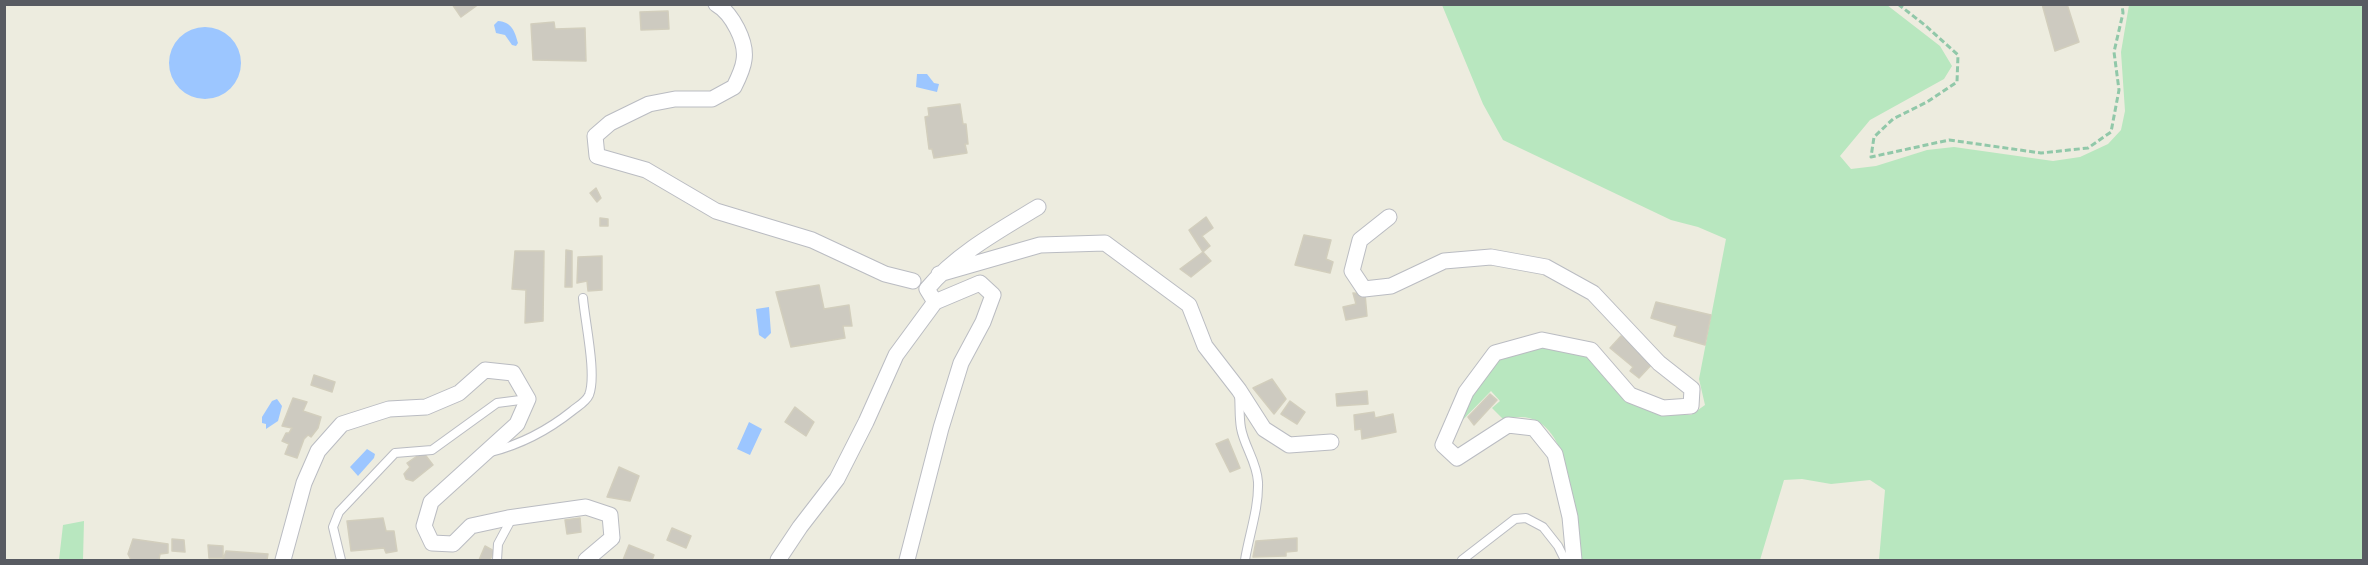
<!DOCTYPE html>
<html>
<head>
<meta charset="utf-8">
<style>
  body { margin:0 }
  #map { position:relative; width:2368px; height:565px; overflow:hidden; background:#edecdf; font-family:"DejaVu Sans",sans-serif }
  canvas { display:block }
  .frame { position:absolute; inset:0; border:6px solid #585b62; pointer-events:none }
</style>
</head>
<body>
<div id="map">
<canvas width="2368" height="565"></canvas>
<div class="frame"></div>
</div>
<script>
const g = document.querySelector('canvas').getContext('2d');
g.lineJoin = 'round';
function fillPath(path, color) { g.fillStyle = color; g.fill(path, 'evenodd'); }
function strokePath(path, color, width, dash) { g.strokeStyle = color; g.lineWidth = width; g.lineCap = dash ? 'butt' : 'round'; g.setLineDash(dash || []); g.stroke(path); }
const green = new Path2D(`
  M 1442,5 L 1887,5 L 1940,46 L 1952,66 L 1944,79 L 1870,120 L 1840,156 L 1851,169 L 1876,166 L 1927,150 L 1954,147 L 2053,161 L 2080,157 L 2108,144 L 2121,130 L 2125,111 L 2121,52 L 2129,5 L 2363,5 L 2363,560 L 1879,560 L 1885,490 L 1870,480 L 1831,484 L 1802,479 L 1784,480 L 1760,560 L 1582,560 C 1573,518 1574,397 1504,420 L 1492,408 L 1500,401 L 1491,391 L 1450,433 L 1466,402 L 1501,356 L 1543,347 L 1588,355 L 1659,413 L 1691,415 L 1705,405 L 1699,379 L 1726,239 L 1698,227 L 1671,220 L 1503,140 L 1483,104 Z
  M 84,521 L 83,560 L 59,560 L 63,525 Z`);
const water = new Path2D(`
  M 498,21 C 512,22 515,32 518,43 L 516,46 L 512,45 L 505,35 L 496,33 L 494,25 Z
  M169 63a36 36 0 1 1 72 0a36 36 0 1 1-72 0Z
  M 917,74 L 927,74 L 934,83 L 939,84 L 937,92 L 916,87 Z
  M 769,307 L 771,333 L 765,339 L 759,335 L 756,309 Z
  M 277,399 L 282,406 L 278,421 L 266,429 L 266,424 L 262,423 L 262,417 L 272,401 Z
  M 749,422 L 762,429 L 750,455 L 737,449 Z
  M 367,449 L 375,454 L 374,458 L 358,476 L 350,467 Z`);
const building = new Path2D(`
  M 452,4 L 479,4 L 461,17 Z
  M 2042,4 L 2067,4 L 2079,42 L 2055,51 Z
  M 668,11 L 669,29 L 641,30 L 640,12 Z
  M 554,22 L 555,29 L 585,28 L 586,61 L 533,60 L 531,24 Z
  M 960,104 L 963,124 L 966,124 L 968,144 L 965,144 L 967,153 L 934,158 L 932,149 L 929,149 L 925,117 L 929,116 L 928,108 Z
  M 596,188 L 601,198 L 597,202 L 590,193 Z
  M 1206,217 L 1213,228 L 1202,236 L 1210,246 L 1203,252 L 1189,230 Z
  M 600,218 L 608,219 L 608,226 L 600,226 Z
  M 1304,235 L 1331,240 L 1326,259 L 1333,262 L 1330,273 L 1295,265 Z
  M 566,250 L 572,251 L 572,287 L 565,287 Z
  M 515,251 L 544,251 L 543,321 L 525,323 L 526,290 L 512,289 Z
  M 1203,252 L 1211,261 L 1191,277 L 1180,269 Z
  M 602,256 L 602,290 L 588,291 L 587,281 L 577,283 L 578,257 Z
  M 819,285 L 824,309 L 849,305 L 852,326 L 843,326 L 845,338 L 791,347 L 776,292 Z
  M 1353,293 L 1365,294 L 1367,316 L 1346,320 L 1343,307 L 1356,304 Z
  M 1656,302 L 1711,315 L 1705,345 L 1674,336 L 1677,326 L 1651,318 Z
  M 1621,336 L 1654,362 L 1639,378 L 1630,371 L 1633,367 L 1610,348 Z
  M 314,375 L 335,382 L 332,392 L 311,385 Z
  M 1272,379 L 1286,399 L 1274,414 L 1253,388 Z
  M 1367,391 L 1368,404 L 1337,406 L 1336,394 Z
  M 1490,394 L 1497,400 L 1474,425 L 1468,417 Z
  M 293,398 L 307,402 L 303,411 L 321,417 L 318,428 L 311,437 L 308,435 L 304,439 L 297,458 L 285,454 L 289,444 L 282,441 L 286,433 L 289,433 L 292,428 L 282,426 Z
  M 1290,401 L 1305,412 L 1297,424 L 1281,414 Z
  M 795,407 L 814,422 L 806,436 L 785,422 Z
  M 1374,412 L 1375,418 L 1393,414 L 1396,432 L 1362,439 L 1361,429 L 1355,430 L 1354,415 Z
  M 1228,439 L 1240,468 L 1230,472 L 1216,444 Z
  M 423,452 L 433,465 L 413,481 L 406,479 L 404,474 L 410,467 L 407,463 Z
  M 619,467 L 639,476 L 630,501 L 607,497 Z
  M 383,518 L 386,531 L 394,531 L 397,551 L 386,553 L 384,548 L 351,551 L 347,521 Z
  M 580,518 L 581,532 L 567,534 L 565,520 Z
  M 672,528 L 691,536 L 686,548 L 667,540 Z
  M 1297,538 L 1297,551 L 1286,552 L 1286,556 L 1253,557 L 1256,541 Z
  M 133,539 L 168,544 L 168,553 L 160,554 L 159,560 L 131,560 L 128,554 Z
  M 172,539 L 184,540 L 185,552 L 172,551 Z
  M 208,545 L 223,546 L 223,558 L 209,558 Z
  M 629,545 L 654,555 L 652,560 L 623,560 Z
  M 485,546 L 494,551 L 490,560 L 479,560 Z
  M 226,551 L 268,554 L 267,560 L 223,560 Z`);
const path = new Path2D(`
  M 1898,4 L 1926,26 L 1958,55 L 1957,82 L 1927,102 L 1893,119 L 1874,137 L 1871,157 L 1949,140 L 2041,153 L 2088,148 L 2111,132 L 2119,90 L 2114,52 L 2123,13 L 2122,4`);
const lane = new Path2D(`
  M 1239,395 C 1240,406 1239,417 1241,428 C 1244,446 1257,462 1258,482 C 1259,508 1249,535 1245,560
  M 491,452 C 522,444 547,431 572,411 C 578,406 586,402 589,395 C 597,375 585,322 583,298
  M 341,560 L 333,527 L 339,512 L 395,453 L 432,450 L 497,403 L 528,399
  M 497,560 L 498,544 L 512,518
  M 1462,560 L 1515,519 L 1526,518 L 1543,527 L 1558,546 L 1565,560`);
const street = new Path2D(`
  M 716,4 C 732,13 747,42 744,60 C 743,69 738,79 734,87 L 712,99 L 675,99 L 649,104 L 610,123 L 595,136 L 597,156 L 646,170 L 716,211 L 812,240 L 885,274 L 913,281
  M 1389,217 L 1360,240 L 1352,271 L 1364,289 L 1391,286 L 1444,261 L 1491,257 L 1546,267 L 1593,293 L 1659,363 L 1692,389 L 1691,406 L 1663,408 L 1630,395 L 1591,350 L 1542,340 L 1495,353 L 1466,392 L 1443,445 L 1457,458 L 1508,425 L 1534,428 L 1555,454 L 1570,517 L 1574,560
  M 939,274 L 1040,245 L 1105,243 L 1189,305 L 1205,346 L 1239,390 L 1264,429 L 1289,445 L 1331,442
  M 935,302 L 927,289 C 956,254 1000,230 1038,207
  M 283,560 L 304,483 L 318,451 L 342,424 L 389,409 L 426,407 L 459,393 L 485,370 L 513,373 L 528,399 L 517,424 L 431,502 L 424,526 L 432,543 L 453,544 L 471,526 L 508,518 L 586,507 L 610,515 L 612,538 L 586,560
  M 778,560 L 800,527 L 837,479 L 866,422 L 896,355 L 935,302 L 980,283 L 993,295 L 983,322 L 961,363 L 941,428 L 907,560`);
fillPath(green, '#b8e7bf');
fillPath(water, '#9cc6ff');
fillPath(building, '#cdcac0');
strokePath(building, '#d2cebd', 1.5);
strokePath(lane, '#babcc2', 10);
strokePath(street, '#babcc2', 17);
strokePath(path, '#91c8a9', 3, [6, 3]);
strokePath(lane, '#fff', 8);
strokePath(street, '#fff', 15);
</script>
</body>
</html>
